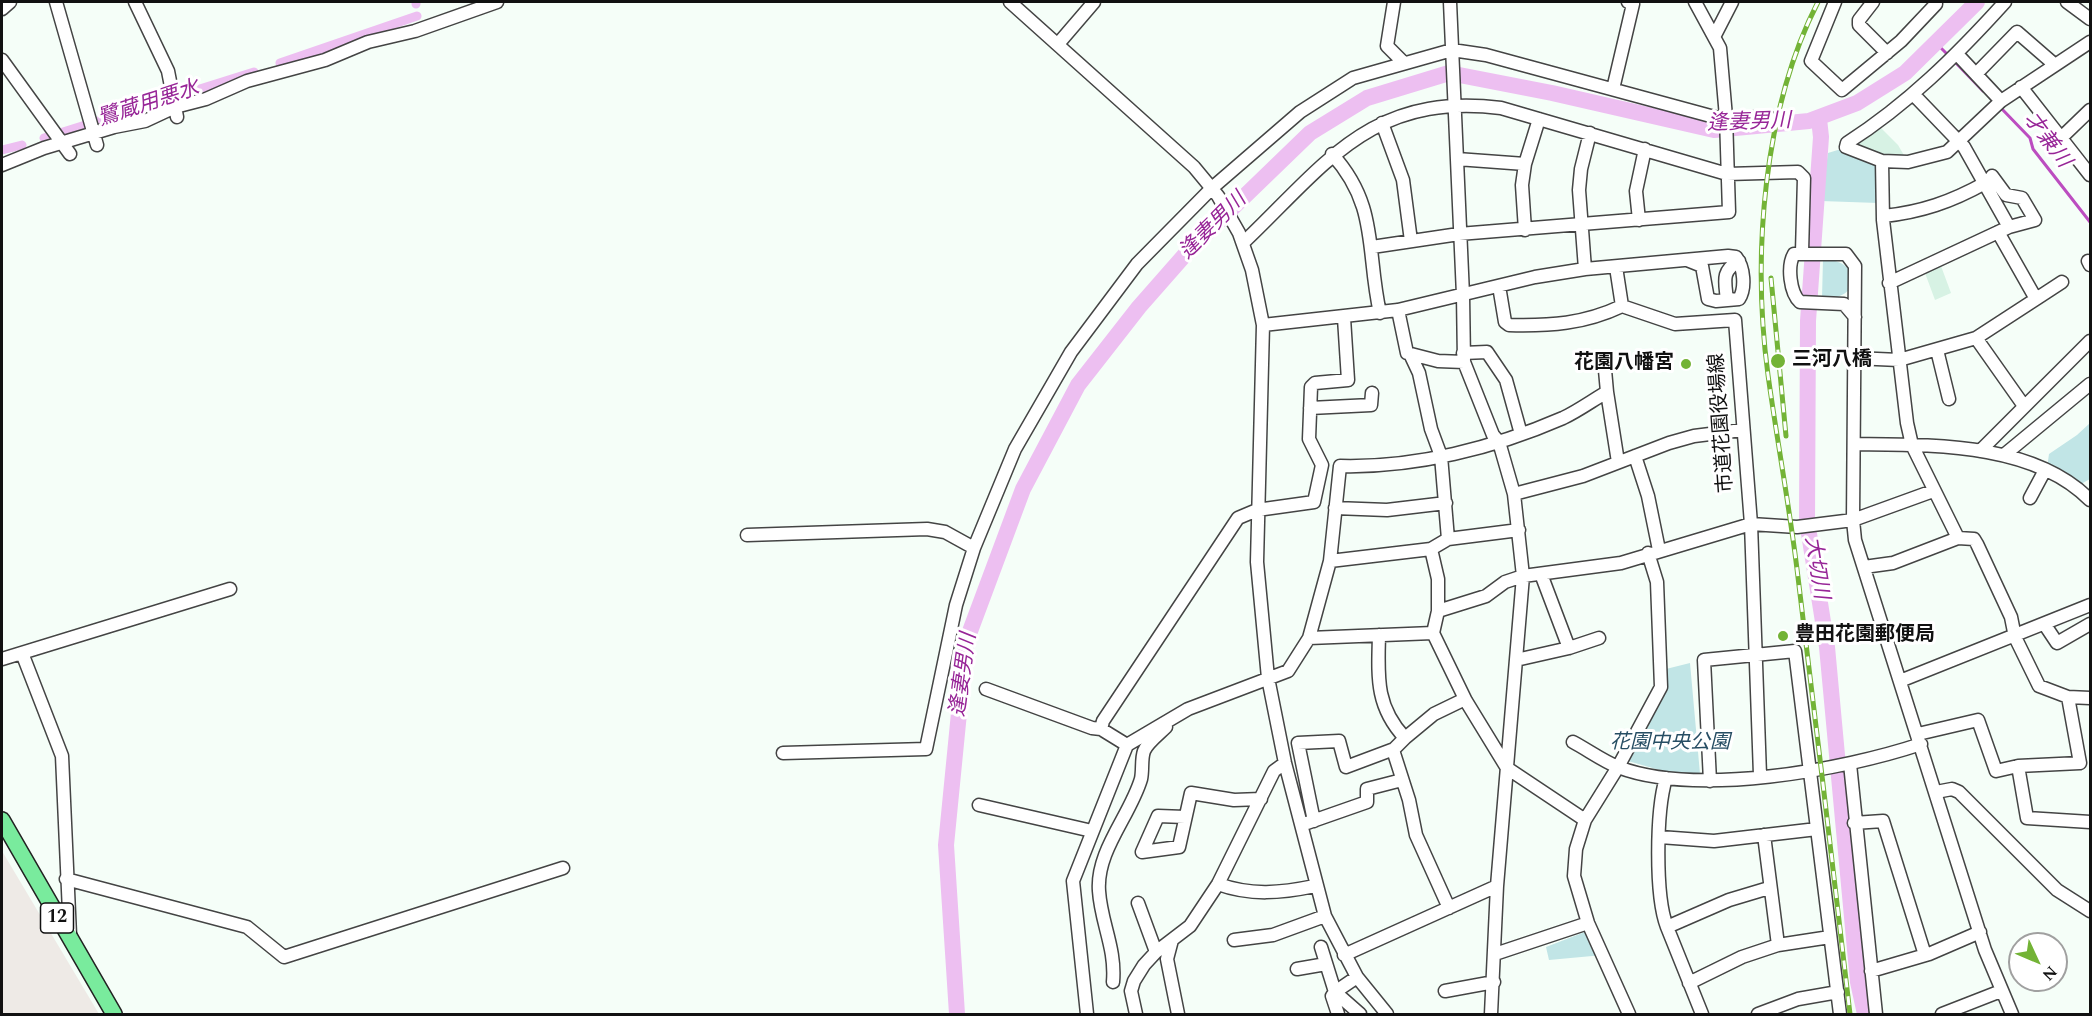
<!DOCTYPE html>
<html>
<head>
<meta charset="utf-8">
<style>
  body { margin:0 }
  #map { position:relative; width:2092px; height:1016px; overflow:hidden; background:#f5fef8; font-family:Spectral,serif }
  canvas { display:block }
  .frame { position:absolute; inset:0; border:3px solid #111; pointer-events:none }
  .north { position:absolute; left:2008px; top:932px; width:60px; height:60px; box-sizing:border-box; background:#fff; border:2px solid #a0a0a0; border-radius:50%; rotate:134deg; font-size:16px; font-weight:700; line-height:24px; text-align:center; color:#111 }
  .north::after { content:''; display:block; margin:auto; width:21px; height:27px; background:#73b336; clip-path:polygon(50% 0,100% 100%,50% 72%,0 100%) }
</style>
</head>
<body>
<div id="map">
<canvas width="2092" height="1016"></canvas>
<div class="frame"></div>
<div class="north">N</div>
</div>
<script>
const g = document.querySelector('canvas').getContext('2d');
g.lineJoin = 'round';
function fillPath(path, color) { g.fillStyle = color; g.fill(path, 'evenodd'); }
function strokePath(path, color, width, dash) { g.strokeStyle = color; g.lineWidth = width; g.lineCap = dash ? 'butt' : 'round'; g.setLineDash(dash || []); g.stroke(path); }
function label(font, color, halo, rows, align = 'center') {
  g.font = font + ' Spectral,"Noto Sans JP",serif'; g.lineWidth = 6; g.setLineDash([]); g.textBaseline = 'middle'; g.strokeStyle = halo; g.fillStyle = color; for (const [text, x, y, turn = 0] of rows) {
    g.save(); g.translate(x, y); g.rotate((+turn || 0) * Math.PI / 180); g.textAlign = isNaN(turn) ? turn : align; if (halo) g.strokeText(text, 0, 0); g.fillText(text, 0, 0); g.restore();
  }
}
const industrial = new Path2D(`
  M 2,851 L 99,1014 L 2,1014 Z`);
const farmland = new Path2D(`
  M 1879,126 L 1898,145 L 1905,157 L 1879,156 L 1853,143 Z
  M 1941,266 L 1951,293 L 1935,300 L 1925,273 Z`);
const green = new Path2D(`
  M 1841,149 L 1848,155 L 1879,164 L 1878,203 L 1821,201 L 1828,153 Z
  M 1823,259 C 1865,261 1860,302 1822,298 Z
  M 2090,423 L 2090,479 L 2081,484 L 2047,468 L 2049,454 L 2077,435 Z
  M 1690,663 L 1700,774 L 1663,771 L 1628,761 L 1661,694 L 1666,669 Z
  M 1590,930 L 1603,955 L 1549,960 L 1546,947 Z`);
const stream = new Path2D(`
  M 1939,40 L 1941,48 L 1948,55
  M 1955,62 L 1983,91
  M 2000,107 L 2030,138 L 2033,149 L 2090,222`);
const canal = new Path2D(`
  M 416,2 L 416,4
  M 280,63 L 417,16
  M 44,138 L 254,72
  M 2,150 L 22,145`);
const river = new Path2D(`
  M 1819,119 L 1821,137 L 1808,321 L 1807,521 L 1827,647 L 1858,982 L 1865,1014
  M 957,1014 L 946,845 L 966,642 L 1023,489 L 1078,385 L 1139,307 L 1190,249 L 1310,133 L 1367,98 L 1449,73 L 1552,93 L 1714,130 L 1809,121 L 1857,103 L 1905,73 L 1977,2`);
const minor = new Path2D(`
  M 56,2 L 97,145
  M 135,2 L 168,71 L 177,117
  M 1010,2 L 1194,167 L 1218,196 L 1239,233 L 1252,270 L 1263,325 L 1257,562 L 1268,678 L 1285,763 L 1325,916 L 1357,977 L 1387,1014
  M 1394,2 L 1387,46 L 1403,62
  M 1450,2 L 1463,295 L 1464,362 L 1493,435 L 1499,442 L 1514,494 L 1523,576 L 1497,886 L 1491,1014
  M 1835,2 L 1811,61 L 1842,90 L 1901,41 L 1936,4
  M 1873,2 L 1859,20 L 1859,25 L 1887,53
  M 2005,2 C 1957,55 1908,104 1847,143 L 1846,147 L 1882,161 L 1908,162 L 1947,152 L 2001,101 L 2090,42
  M 2067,2 L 2090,19
  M 2,9 L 10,2
  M 1714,37 L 1732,2
  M 1058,44 L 1094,2
  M 1957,54 L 2001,101
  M 2,60 L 70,154
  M 1976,74 L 2017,32 L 2055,65
  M 2021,87 L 2090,175
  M 1613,89 L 1633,4 L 1628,2
  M 1914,95 L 1964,147 L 2009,227
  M 1382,123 L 1403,180 L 1411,241
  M 2062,137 L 2090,110
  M 1332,154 C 1379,206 1366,251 1380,313
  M 1457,159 L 1525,164
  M 1882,161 L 1883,220 L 1907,423 L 1912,445 L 1958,538 L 1974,539 L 1977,544 L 2011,617 L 2015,637 L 2039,686 L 2068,697
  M 2,165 L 44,148 L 114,127 L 145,121 L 175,107 L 206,99 L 247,81 L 325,60 L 368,42 L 415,31 L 497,2
  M 1884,216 C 1921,212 1951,202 1985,183
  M 1639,220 L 1636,191 L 1645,149
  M 1525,230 L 1522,185 L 1525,164 L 1539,119
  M 1243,243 C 1326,164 1371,92 1501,108 L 1727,174 L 1798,172 L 1804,178 L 1802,252
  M 1372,247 L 1459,234 L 1729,212 L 1726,117 L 1720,48 L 1695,2
  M 2088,261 L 2090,265
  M 1616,267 L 1622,306
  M 1585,269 L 1579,190 L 1581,169 L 1590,133
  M 1889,283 L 2009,227 L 2035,220 L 2022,198 L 2006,195 L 1992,176
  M 1499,286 L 1505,322 L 1509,325 C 1550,326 1584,324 1622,306 L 1675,324 L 1735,320 L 1751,524 L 1760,775
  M 2036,299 L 2062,282
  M 1727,300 C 1725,281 1721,271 1739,261
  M 1398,310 L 1407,353 L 1438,361 L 1464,362
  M 1855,317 L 1844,304 L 1800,302 C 1790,293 1787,266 1794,254 L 1846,254 L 1855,266 L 1853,520 L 1855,540 L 1985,950 L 2012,1014
  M 1263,325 L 1398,310 L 1535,277 L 1585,269 L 1728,256 L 1736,257 C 1744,267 1746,288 1739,299 L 1716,301 L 1708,299 L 1702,266 L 1687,260
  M 1976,338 L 2036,299 L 1998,232
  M 1937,350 L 1949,399
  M 1463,353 L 1487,352 L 1506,380 L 1521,434
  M 1411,356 L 1419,373 L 1431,429 L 1441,456 L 1448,539
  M 1855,358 L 1899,360 L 1976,338 L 2024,406
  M 1607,392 L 1618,462
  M 1310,408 L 1371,405 L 1372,393
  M 1854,444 C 1930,445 2033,442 2090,500
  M 1980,451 L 2090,341
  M 2004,455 L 2090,384
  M 1635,456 L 1648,496 L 1659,550
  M 1514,494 L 1583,476 L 1669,443 L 1694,436 L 1742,430
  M 2030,498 L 2045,470
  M 1335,508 L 1387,510 L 1446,503
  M 747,535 L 927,529 L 945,532 L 974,548
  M 1431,549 L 1438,579 L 1438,611 L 1433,633 L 1466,701 L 1507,768 L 1585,820
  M 1330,561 L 1431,549 L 1448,539 L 1519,530
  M 1864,567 L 1893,563 L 1958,538
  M 1541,574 L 1569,648
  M 1438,611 L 1486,596 L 1505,582 L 1523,576 L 1621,563 L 1751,524 L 1797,527 L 1853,520 L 1933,491
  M 2045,625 L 2057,643 L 2090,624
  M 1379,635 C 1378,676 1375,706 1405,738 L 1393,750 L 1409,800 L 1416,835 L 1449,908
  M 1309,638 L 1433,633
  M 22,653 L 62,756 L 70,935
  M 2,659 L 230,589
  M 1516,660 L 1569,648 L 1599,638
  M 1900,681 L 2090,605
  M 986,689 L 1092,728 L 1101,729
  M 2090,698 L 2068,697 L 2080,763 L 2018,766 L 2027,818 L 2090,822
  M 1918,734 L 1978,720 L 1996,771 L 2018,766
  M 1405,738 L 1434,714 L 1465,699
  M 1573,742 C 1588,750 1603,761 1618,767 C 1696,797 1843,770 1921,744
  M 1127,745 L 1101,729 L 1103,721 L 1238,518 L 1257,510 L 1314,502 L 1322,465 L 1309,439 L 1311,387 L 1315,383 L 1348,380 L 1344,318
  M 783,753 L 926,749 L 956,605 L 974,548 L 1015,449 L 1071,352 L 1137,264 L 1212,188 L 1300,112 L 1353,78 L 1452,50 L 1486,55 L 1718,118 L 1769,117
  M 1850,764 L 1876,1014
  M 1666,778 C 1656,811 1655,896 1667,927 L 1729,900 L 1769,888
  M 1710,781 L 1704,660 L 1795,651 L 1840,1014
  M 1936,792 L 1952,789 L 1959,792 L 2057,890 L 2090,911
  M 979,805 L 1092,831
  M 1185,817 L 1158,816 L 1142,852 L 1179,847 L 1191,793 L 1234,800 L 1261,799
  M 1314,821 L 1298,743 L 1339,741 L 1346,767 L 1394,749
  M 1307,823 L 1367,802 L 1367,789 L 1402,780
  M 1854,823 L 1883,821 L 1925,955
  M 1764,835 L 1778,945 L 1830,937
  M 1660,837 L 1714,841 L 1817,829
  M 66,879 L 247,927 L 284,957 L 563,868
  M 1218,884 C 1251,896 1281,893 1315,886
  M 1138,903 L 1156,952
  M 1667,927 L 1702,1014
  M 1172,940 L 1167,959 L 1178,1014
  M 1234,940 L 1273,935 L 1325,916
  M 1321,947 L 1335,992 L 1332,996 L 1338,1014
  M 1495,954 L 1588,923
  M 1344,955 L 1497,886
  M 1297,969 L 1326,964
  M 1871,971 L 1929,954 L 1980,932
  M 1357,977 L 1335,992 L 1360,1014
  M 1113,982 C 1116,948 1101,923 1099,891 C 1096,851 1130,816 1141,779 C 1143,770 1141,759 1144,751 C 1147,743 1159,734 1166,727
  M 1689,983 L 1742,957 L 1778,945
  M 1445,991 L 1494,982
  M 1087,1014 L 1073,881 L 1127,745 L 1188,709 L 1288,671 L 1309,638 L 1330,561 L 1340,466 C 1415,468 1494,448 1563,418 C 1578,411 1593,400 1607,392 L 1605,370
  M 1136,1014 L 1131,991 L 1134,981 L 1144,965 L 1156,952 L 1190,926 L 1218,884 L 1274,771 L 1285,763
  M 1629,1014 L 1588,923 L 1574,876 L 1576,849 L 1585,820 L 1618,767 L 1661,687 L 1657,582 L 1648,553
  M 1758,1014 L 1798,999 L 1838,992
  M 1942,1014 L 2001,991`);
const major = new Path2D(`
  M 2,820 L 114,1014`);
const rail = new Path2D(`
  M 1818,2 C 1763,109 1752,256 1768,375 C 1777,440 1789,504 1797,569 C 1815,717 1833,866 1850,1014
  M 1771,278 L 1786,436`);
const markers = [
  [1778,361,8,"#73b336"],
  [1686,364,6,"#73b336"],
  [1783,636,6,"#73b336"]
];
const shields = [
  [57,918,33]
];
const shieldNames = [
  ["12",57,918]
];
const poiNames = [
  ["三河八橋",1792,361],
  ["花園八幡宮",1674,364,"right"],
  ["豊田花園郵便局",1795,636]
];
const streetNames = [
  ["市道花園役場線",1723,423,-94]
];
const parkNames = [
  ["花園中央公園",1670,744]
];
const waterNames = [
  ["鷺蔵用悪水",149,105,-18],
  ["逢妻男川",1749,124,-2],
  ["才兼川",2046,141,53],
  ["逢妻男川",1214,227,-45],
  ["大切川",1815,568,81],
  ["逢妻男川",965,675,-82]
];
fillPath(industrial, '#eeeae6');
fillPath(farmland, '#d7f2e4');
fillPath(green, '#c1e5e6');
strokePath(stream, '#bc4dc0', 3);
strokePath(canal, '#edbff1', 9);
strokePath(river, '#edbff1', 16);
strokePath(minor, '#444', 15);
strokePath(major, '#222', 18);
strokePath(minor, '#fff', 12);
strokePath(major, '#79eb9d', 15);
strokePath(rail, '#73b336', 5);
strokePath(rail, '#fff', 3, [9]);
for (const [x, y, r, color] of markers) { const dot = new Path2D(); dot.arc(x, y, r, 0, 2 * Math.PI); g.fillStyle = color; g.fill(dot); strokePath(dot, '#fff', 2); }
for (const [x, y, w] of shields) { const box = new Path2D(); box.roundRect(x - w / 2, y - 15, w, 30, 4.5); g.fillStyle = '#fff'; g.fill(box); strokePath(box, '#111', 1.5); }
label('bold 18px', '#111', null, shieldNames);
label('bold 20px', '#111', '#fff', poiNames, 'left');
label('20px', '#111', '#fff', streetNames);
label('italic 20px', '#264d63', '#fff', parkNames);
label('italic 21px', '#972597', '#fff', waterNames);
</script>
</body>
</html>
